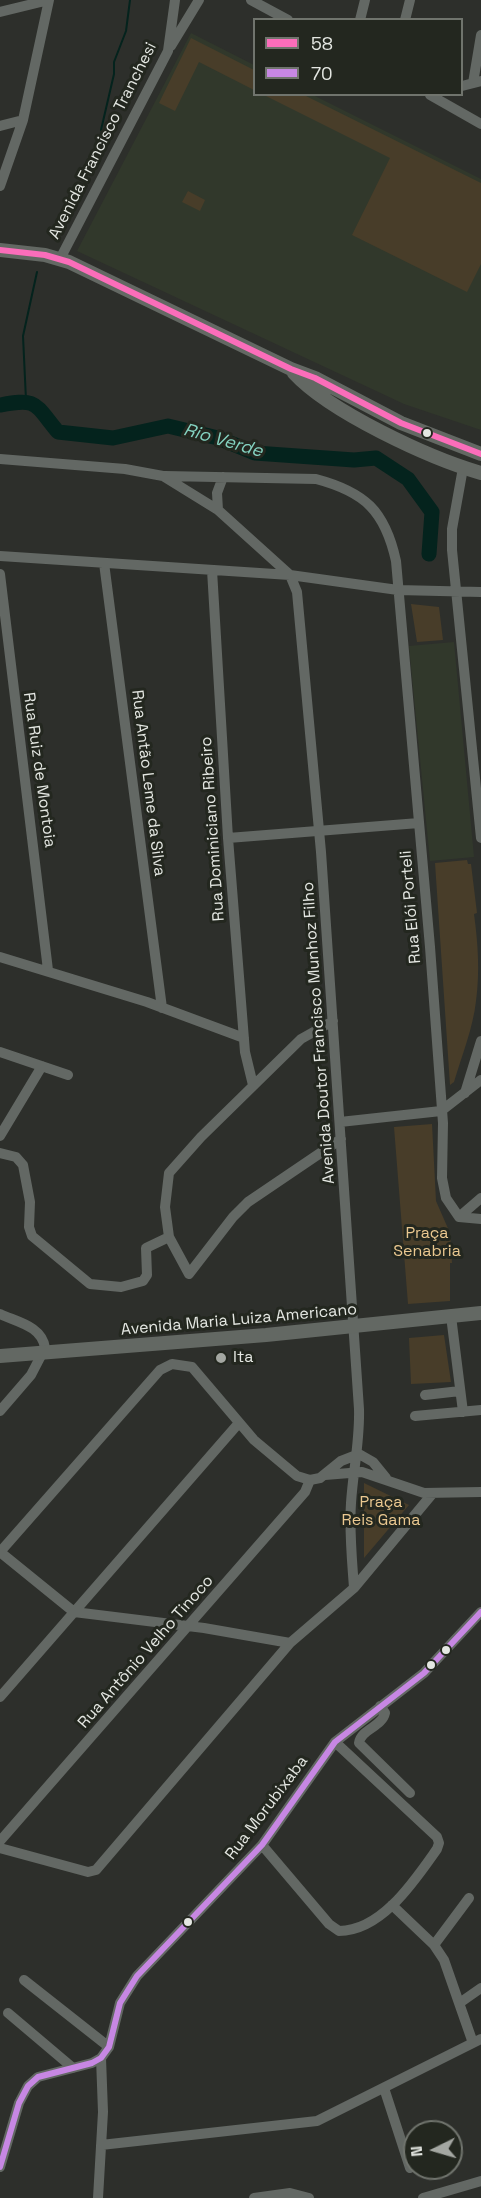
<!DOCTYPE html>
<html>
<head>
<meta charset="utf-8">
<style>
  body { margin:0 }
  #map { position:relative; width:481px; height:2198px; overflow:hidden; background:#2d2f2b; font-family:"Space Grotesk",sans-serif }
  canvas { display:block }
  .legend { position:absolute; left:253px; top:18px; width:210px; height:78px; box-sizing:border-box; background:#23271f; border:2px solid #70746d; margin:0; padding:8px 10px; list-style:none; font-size:18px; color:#e4e7e2 }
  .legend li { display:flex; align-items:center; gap:12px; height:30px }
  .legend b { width:30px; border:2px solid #70746d }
  .north { position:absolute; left:403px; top:2120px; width:60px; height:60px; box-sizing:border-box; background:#23271f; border:2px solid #70746d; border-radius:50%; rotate:265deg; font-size:16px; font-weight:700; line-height:24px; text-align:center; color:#e4e7e2 }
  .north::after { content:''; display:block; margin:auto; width:21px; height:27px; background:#a4a7a2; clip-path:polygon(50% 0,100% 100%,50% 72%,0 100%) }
</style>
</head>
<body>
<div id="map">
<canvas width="481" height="2198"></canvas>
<ul class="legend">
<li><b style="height:8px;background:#fb6dba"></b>58</li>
<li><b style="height:8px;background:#c787e3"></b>70</li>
</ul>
<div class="north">N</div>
</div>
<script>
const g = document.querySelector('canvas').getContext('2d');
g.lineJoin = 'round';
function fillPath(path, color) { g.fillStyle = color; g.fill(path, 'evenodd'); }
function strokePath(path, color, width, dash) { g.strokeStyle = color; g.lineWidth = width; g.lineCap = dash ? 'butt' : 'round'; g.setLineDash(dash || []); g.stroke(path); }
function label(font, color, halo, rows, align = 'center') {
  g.font = font + ' "Space Grotesk",sans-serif'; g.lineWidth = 6; g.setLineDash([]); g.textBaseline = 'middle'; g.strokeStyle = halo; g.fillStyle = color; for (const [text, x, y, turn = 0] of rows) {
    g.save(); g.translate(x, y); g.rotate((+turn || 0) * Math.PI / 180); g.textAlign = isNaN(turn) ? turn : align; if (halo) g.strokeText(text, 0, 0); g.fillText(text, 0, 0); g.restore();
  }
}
const built = new Path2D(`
  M 191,33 L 254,65 L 255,94 L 313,95 L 481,179 L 481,430 L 404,404 L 77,251 Z
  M 454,642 L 474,857 L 430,861 L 409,646 Z`);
const green = new Path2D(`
  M 191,38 L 254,70 L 254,90 L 199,62 L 175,111 L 159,103 Z
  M 264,95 L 304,95 L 481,183 L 481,264 L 467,292 L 352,235 L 390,158 Z
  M 188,191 L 205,200 L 200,211 L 182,202 Z
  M 411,604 L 439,607 L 443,640 L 417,642 Z
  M 467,860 L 468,864 L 471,864 L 477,913 L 474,914 C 478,943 480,972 476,1001 C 473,1028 462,1055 454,1082 L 450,1085 L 435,863 Z
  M 432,1124 L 436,1201 L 450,1233 L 452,1263 L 450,1263 L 450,1301 L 408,1304 L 394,1127 Z
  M 444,1335 L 451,1382 L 411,1384 L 409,1338 Z
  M 364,1483 L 409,1505 L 364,1558 Z`);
const stream = new Path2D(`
  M 101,130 L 114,74 L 114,62 L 126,31 L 130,0
  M 26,400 L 23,336 L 37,272`);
const river = new Path2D(`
  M 0,405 C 38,398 34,403 58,432 L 113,438 L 168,426 L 218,438 L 255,453 L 354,460 L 376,458 L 408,479 L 432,512 L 429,554`);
const minor = new Path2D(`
  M 251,0 L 288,20
  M 0,12 L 49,0
  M 360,20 L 365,0
  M 405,20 L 410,0
  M 171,46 L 199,0
  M 473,83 L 481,35
  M 462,86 L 481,81
  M 430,95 L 481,124
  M 0,126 L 23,120
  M 0,186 L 23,120 L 49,0
  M 60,259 L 168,51 L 175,0
  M 0,459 L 125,469 L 163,476 L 218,510 L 290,575 L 297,592 L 321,852 L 359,1409 C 360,1441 353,1471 351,1503 C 349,1531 352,1559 354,1588
  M 463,468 L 452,529 L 452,550 L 481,838
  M 165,476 L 316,479 C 365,492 385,511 396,561 L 430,947 L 443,1123 L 442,1178 L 446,1198 L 459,1217
  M 218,510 L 217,493 L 223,477
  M 0,556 L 290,575 L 398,590 L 481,592
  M 104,563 L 162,1008
  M 212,570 L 228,838 L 245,1052 L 253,1085
  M 0,574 L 48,970
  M 228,838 L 419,823
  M 0,957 L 147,1002 L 244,1038
  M 333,1021 L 301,1039 L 201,1137 L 169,1173 L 165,1207 L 169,1237 L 189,1274 L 233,1217 L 248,1202 L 341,1139
  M 0,1052 L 68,1075
  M 465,1093 L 481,1041
  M 340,1122 L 441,1111 L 481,1080
  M 0,1136 L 42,1066
  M 0,1153 L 16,1157 L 23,1165 L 30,1202 L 29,1227 L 32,1236 L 90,1284 L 121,1287 L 143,1281 L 147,1275 L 146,1248 L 169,1237
  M 459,1217 L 481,1198
  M 459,1217 L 481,1219
  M 0,1314 C 17,1322 42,1326 45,1348 L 31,1375 L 0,1411
  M 451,1316 L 463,1412
  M 425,1395 L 460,1391
  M 415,1416 L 481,1410
  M 325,1475 L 362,1472 L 424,1493 L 481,1492
  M 0,1552 L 160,1370 L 172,1364 L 192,1367 L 254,1440 L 297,1476 L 310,1480 L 320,1478 L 341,1461 L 359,1454 L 373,1462 L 386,1478
  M 0,1552 L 74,1612 L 204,1628 L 290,1643
  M 0,1697 L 238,1424
  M 380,1706 L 385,1713 C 382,1727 361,1729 359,1743 L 410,1793
  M 0,1841 L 305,1492 L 310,1480
  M 262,1845 L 329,1924 L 339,1931 C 382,1931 415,1880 437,1849 L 439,1843 L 437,1837 L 335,1742
  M 0,1848 L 88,1872 L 96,1870 L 290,1643 L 354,1588 L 433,1493
  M 392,1905 L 434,1945 L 444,1960 L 473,2043
  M 434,1945 L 469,1898
  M 24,1980 L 109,2047
  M 461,2002 L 481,1988
  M 8,2013 L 73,2068
  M 384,2088 L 410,2168
  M 101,2145 L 317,2121 L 481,2039
  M 0,2167 L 19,2103 L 28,2086 L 38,2077 L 92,2063 L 101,2058 L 109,2047 L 120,2003 L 137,1976 L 262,1845 L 335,1742 L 424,1673 L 481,1612
  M 98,2198 L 103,2112 L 101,2058
  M 254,2198 L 290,2193 L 309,2198
  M 423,2198 L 481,2181`);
const major = new Path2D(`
  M 0,250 L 45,255 L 69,262 L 291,369 L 315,378 L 401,423 L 481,454
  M 294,373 C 330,412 429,458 481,473
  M 0,1356 L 266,1335 L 481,1313`);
const bus1 = new Path2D(`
  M 0,250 L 45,255 L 69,262 L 291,369 L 315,378 L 401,423 L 481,454`);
const bus2 = new Path2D(`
  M 0,2167 L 19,2103 L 28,2086 L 38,2077 L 92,2063 L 101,2058 L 109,2047 L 120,2003 L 137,1976 L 262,1845 L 335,1742 L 424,1673 L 481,1612`);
const markers = [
  [427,433,5,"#e4e7e2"],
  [221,1358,6,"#a4a7a2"],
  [446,1650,5,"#e4e7e2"],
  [431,1665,5,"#e4e7e2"],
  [188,1922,5,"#e4e7e2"]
];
const streetNames = [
  ["Avenida Francisco Tranchesi",103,141,-63],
  ["Rua Ruiz de Montoia",39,770,82],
  ["Rua Antão Leme da Silva",148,783,83],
  ["Rua Dominiciano Ribeiro",213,829,-94],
  ["Rua Elói Porteli",411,907,-95],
  ["Avenida Doutor Francisco Munhoz Filho",319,1033,-94],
  ["Avenida Maria Luiza Americano",239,1320,-5],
  ["Rua Antônio Velho Tinoco",146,1652,-49],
  ["Rua Morubixaba",267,1808,-53]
];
const parkNames = [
  ["Praça",427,1234],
  ["Senabria",427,1252],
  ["Praça",381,1503],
  ["Reis Gama",381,1521]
];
const poiNames = [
  ["Ita",233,1358]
];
const waterNames = [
  ["Rio Verde",223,441,16]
];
fillPath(built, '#31382b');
fillPath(green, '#483d29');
strokePath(stream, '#04231d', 2);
strokePath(river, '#04231d', 15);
strokePath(minor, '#636864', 10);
strokePath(major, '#636863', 14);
strokePath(bus1, '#fb6dba', 6);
strokePath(bus2, '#c787e3', 6);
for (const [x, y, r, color] of markers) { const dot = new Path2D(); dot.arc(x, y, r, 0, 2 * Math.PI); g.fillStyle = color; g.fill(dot); strokePath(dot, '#23271f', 2); }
label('16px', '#e4e7e2', '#23271f', streetNames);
label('16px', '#eac890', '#23271f', parkNames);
label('16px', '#e4e7e2', '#23271f', poiNames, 'left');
label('italic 18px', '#84d2c0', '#23271f', waterNames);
</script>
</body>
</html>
